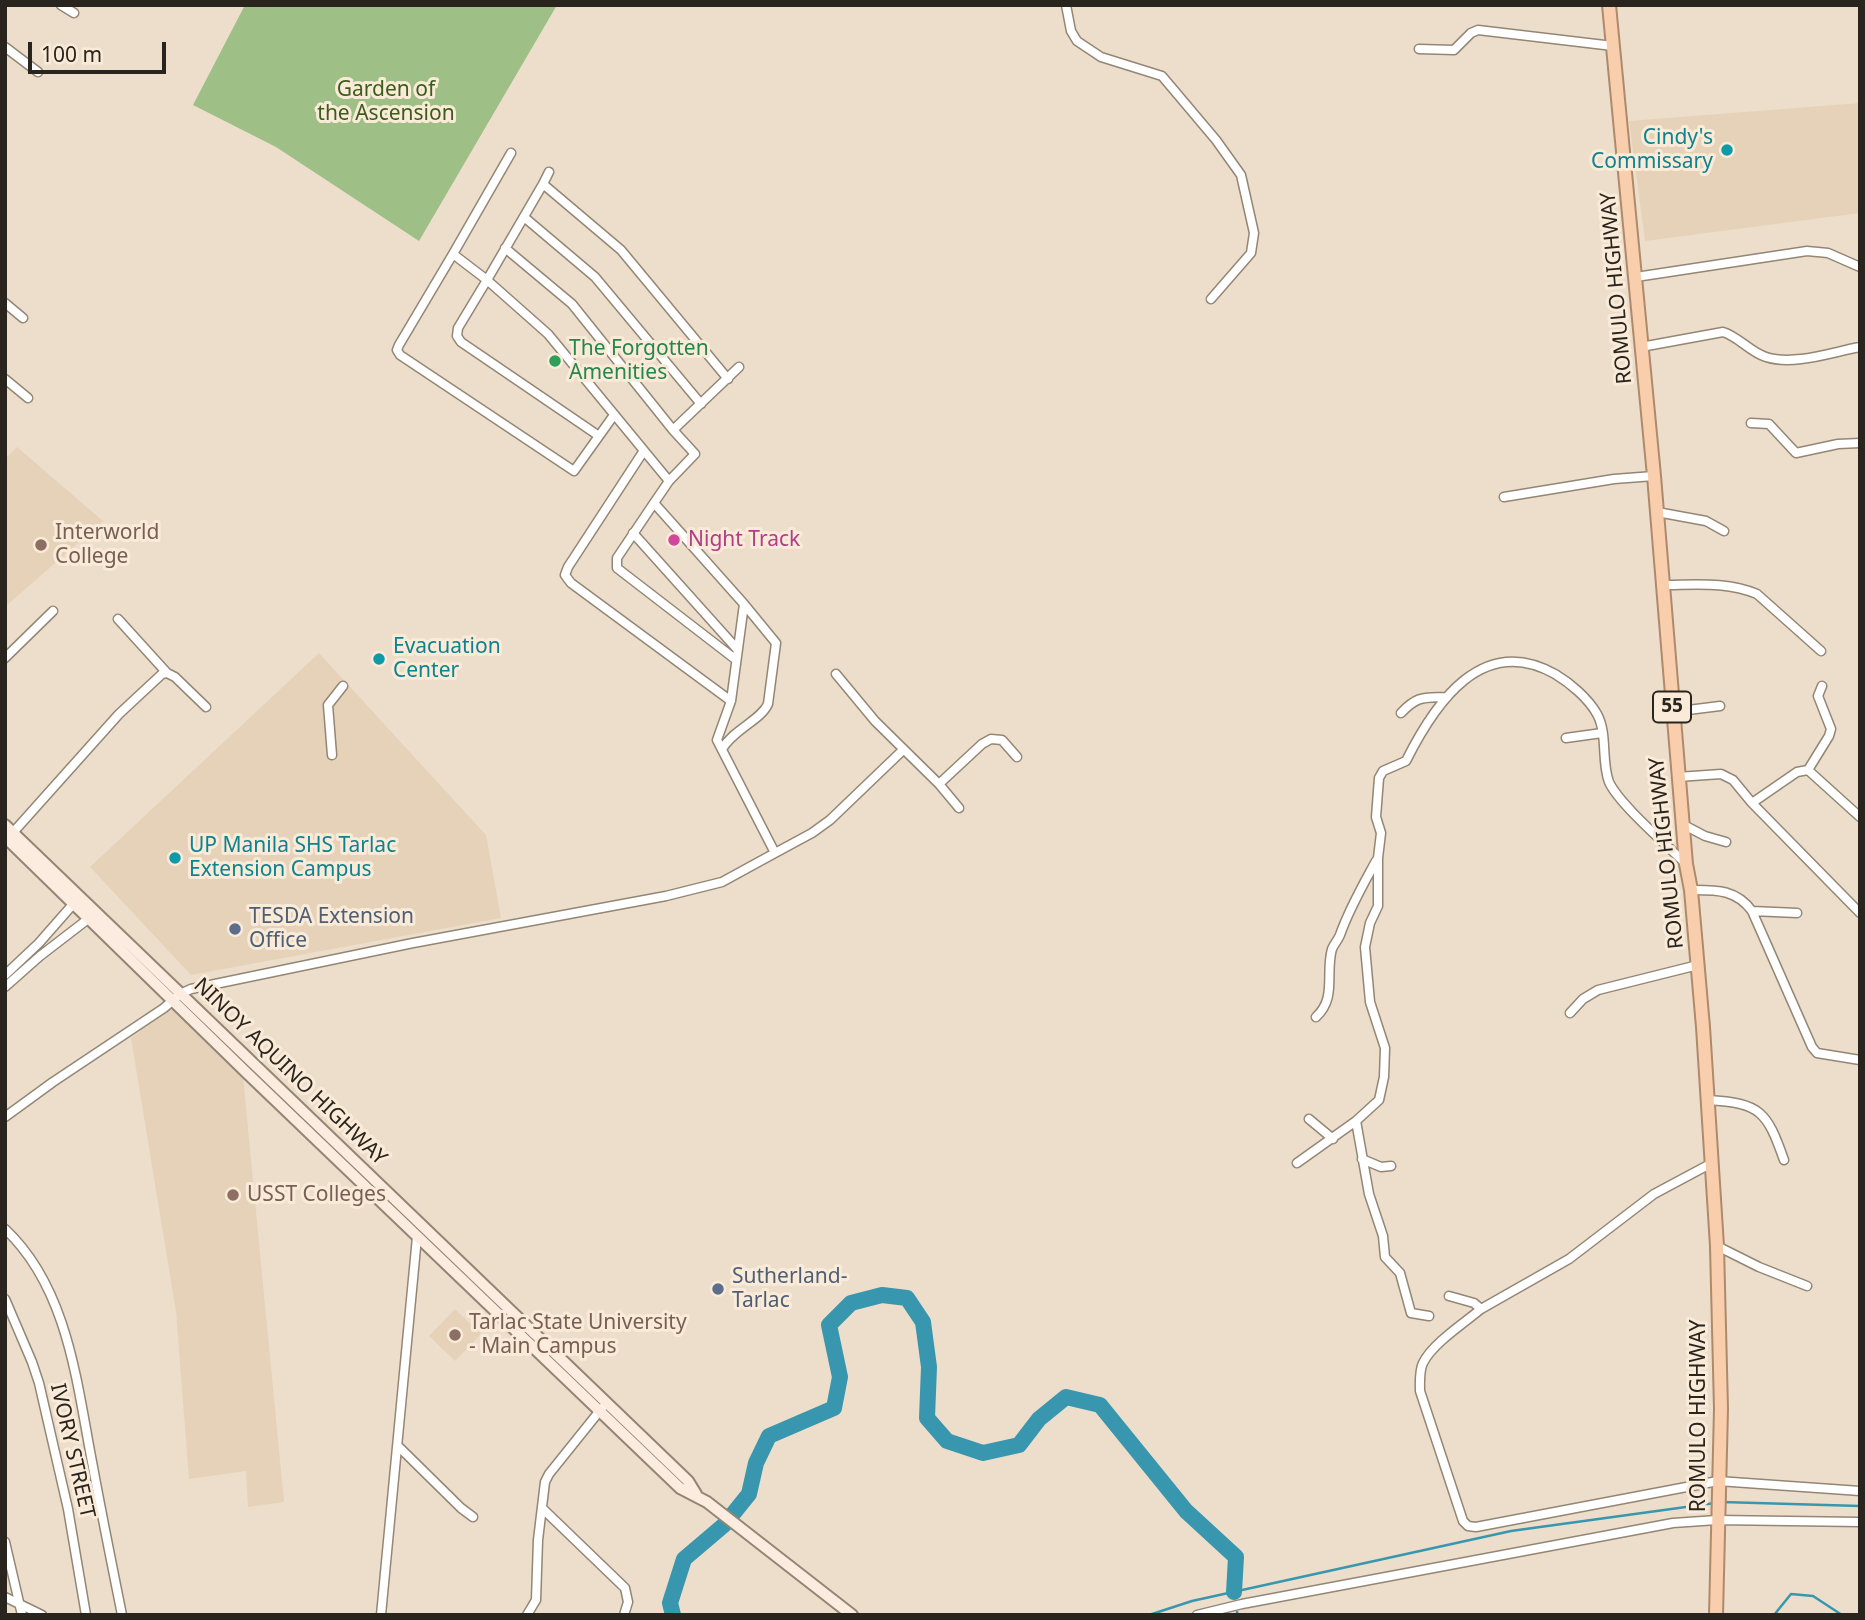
<!DOCTYPE html>
<html>
<head>
<meta charset="utf-8">
<style>
  body { margin:0 }
  #map { position:relative; width:1865px; height:1620px; overflow:hidden; background:#eddecc; font-family:"Noto Sans",sans-serif }
  canvas { display:block }
  .frame { position:absolute; inset:0; border:7px solid #29241d; pointer-events:none }
  .scale { position:absolute; left:28px; top:42px; width:138px; height:32px; box-sizing:border-box; border:4px solid #29241d; border-top:0; padding-left:9px; font-size:21px; line-height:24px; white-space:nowrap; color:#29241d; -webkit-text-stroke:5px #faebd9; paint-order:stroke }
</style>
</head>
<body>
<div id="map">
<canvas width="1865" height="1620"></canvas>
<div class="frame"></div>
<div class="scale">100 m</div>
</div>
<script>
const g = document.querySelector('canvas').getContext('2d');
g.lineJoin = 'round';
function fillPath(path, color) { g.fillStyle = color; g.fill(path, 'evenodd'); }
function strokePath(path, color, width, dash) { g.strokeStyle = color; g.lineWidth = width; g.lineCap = dash ? 'butt' : 'round'; g.setLineDash(dash || []); g.stroke(path); }
function label(font, color, halo, rows, align = 'center') {
  g.font = font + ' "Noto Sans",sans-serif'; g.lineWidth = 6; g.setLineDash([]); g.textBaseline = 'middle'; g.strokeStyle = halo; g.fillStyle = color; for (const [text, x, y, turn = 0] of rows) {
    g.save(); g.translate(x, y); g.rotate((+turn || 0) * Math.PI / 180); g.textAlign = isNaN(turn) ? turn : align; if (halo) g.strokeText(text, 0, 0); g.fillText(text, 0, 0); g.restore();
  }
}
const built = new Path2D(`
  M 1860,103 L 1860,213 L 1645,241 L 1629,121 Z
  M 17,447 L 103,521 L 5,607 L 5,459 Z
  M 319,653 L 486,835 L 501,918 L 191,975 L 90,867 Z
  M 171,1008 L 243,1077 L 284,1502 L 248,1507 L 246,1471 L 189,1479 L 176,1312 L 131,1038 Z
  M 455,1309 L 481,1334 L 455,1361 L 429,1336 Z`);
const green = new Path2D(`
  M 245,5 L 557,5 L 419,241 L 276,147 L 193,105 Z`);
const stream = new Path2D(`
  M 1722,1502 L 1860,1506
  M 1237,1612 L 1238,1615
  M 1149,1615 L 1192,1601 L 1511,1531 L 1715,1503
  M 1774,1615 L 1791,1594 L 1813,1596 L 1842,1615`);
const river = new Path2D(`
  M 673,1615 L 670,1603 L 684,1559 L 724,1525 L 749,1494 L 756,1463 L 769,1436 L 834,1408 L 840,1377 L 829,1325 L 851,1303 L 882,1295 L 907,1298 L 923,1322 L 929,1367 L 927,1418 L 947,1441 L 983,1453 L 1019,1445 L 1039,1419 L 1066,1397 L 1100,1405 L 1186,1511 L 1236,1557 L 1234,1592`);
const minor = new Path2D(`
  M 61,5 L 74,13
  M 1066,5 L 1071,31 L 1077,41 L 1101,57 L 1162,76 L 1216,140 L 1241,175 L 1254,233 L 1251,253 L 1211,299
  M 5,47 L 38,72
  M 1419,49 L 1454,50 L 1471,33 L 1478,30 L 1613,46
  M 543,184 L 549,172
  M 524,217 L 595,277 L 701,404
  M 505,248 L 572,304 L 673,430
  M 453,254 L 511,153
  M 1636,277 L 1807,251 L 1828,253 L 1860,267
  M 5,303 L 23,318
  M 1641,347 L 1723,332 C 1739,337 1750,352 1766,357 C 1794,366 1832,352 1860,347
  M 5,379 L 28,398
  M 1751,423 L 1769,424 L 1796,453 L 1838,444 L 1860,443
  M 599,436 L 574,471 L 400,355 L 397,350 L 399,345 L 453,254 L 487,280 L 458,328 L 457,336 L 461,342 L 599,436 L 614,415
  M 643,452 L 568,567 L 565,575 L 571,583 L 731,701
  M 669,481 L 548,334 L 487,280 L 543,184 L 621,250 L 728,379
  M 1504,497 L 1614,479 L 1654,476
  M 654,503 L 617,558 L 617,568 L 735,659
  M 1657,512 L 1706,521 L 1724,531
  M 633,533 L 737,649
  M 1661,585 C 1694,585 1727,581 1757,594 L 1821,651
  M 118,619 L 167,673
  M 5,658 L 53,611
  M 836,674 L 875,721 L 939,784 L 982,744 L 991,739 L 1002,740 L 1017,757
  M 1672,712 L 1720,706
  M 1401,713 C 1418,695 1424,698 1447,697
  M 1566,738 L 1602,733
  M 722,749 C 734,729 761,720 768,704 L 776,643 L 744,604
  M 332,755 L 328,705 L 343,686
  M 1808,770 L 1829,736 L 1831,729 L 1818,696 L 1822,686
  M 1678,777 L 1721,774 L 1733,780 L 1752,803 L 1860,913
  M 939,784 L 959,808
  M 1752,803 L 1797,772 L 1808,770 L 1860,817
  M 1684,825 L 1705,836 L 1726,842
  M 9,837 L 119,714 L 162,674 L 167,673 L 175,677 L 206,707
  M 775,853 L 812,833 L 830,820 L 903,750
  M 1691,890 C 1716,890 1736,889 1752,911 L 1812,1047 L 1817,1053 L 1860,1060
  M 1752,911 L 1797,913
  M 5,975 L 39,943 L 75,902
  M 5,987 L 40,956 L 92,916
  M 1570,1013 L 1583,999 L 1598,990 L 1698,965
  M 1316,1017 C 1337,998 1325,973 1332,949 C 1334,944 1338,940 1340,935 C 1349,909 1363,885 1376,861
  M 1708,1100 C 1761,1103 1767,1112 1784,1160
  M 5,1117 L 53,1082 L 164,1008 L 180,994 L 191,989 L 413,943 L 666,896 L 722,882 L 775,853 L 717,740 L 731,701 L 744,604 L 654,503 L 669,481 L 695,454 L 673,430 L 739,367
  M 1309,1119 L 1333,1139
  M 1362,1159 L 1381,1167 L 1391,1166
  M 1297,1163 L 1356,1121
  M 5,1229 C 69,1289 77,1386 93,1467 C 102,1516 112,1565 122,1615
  M 1717,1246 L 1759,1267 L 1807,1286
  M 1449,1296 L 1474,1303 L 1481,1309 L 1569,1259 L 1654,1194 L 1712,1163
  M 5,1299 L 32,1362 L 39,1383 L 68,1509 L 86,1615
  M 1481,1309 C 1464,1323 1432,1344 1423,1363 C 1419,1371 1420,1382 1420,1391 L 1463,1521 L 1468,1526 L 1476,1527 L 1718,1481 L 1860,1491
  M 1429,1316 L 1411,1313 L 1400,1273 L 1385,1257 L 1383,1236 L 1369,1194 L 1356,1121 L 1379,1100 L 1384,1077 L 1385,1048 L 1370,1002 L 1365,947 L 1370,923 L 1378,906 L 1378,858 L 1381,833 L 1376,817 L 1379,778 L 1383,771 L 1406,761 C 1435,703 1482,633 1555,674 C 1570,683 1588,698 1597,714 C 1608,734 1601,761 1609,782 C 1619,804 1667,845 1686,864
  M 398,1446 L 461,1508 L 473,1517
  M 543,1509 L 625,1588 L 628,1602 L 624,1615
  M 5,1542 L 22,1615
  M 5,1597 L 42,1615
  M 381,1615 L 417,1237
  M 527,1615 L 536,1600 L 538,1540 L 545,1482 L 549,1474 L 602,1408
  M 1197,1615 L 1242,1604 L 1673,1523 L 1717,1520 L 1860,1522`);
const secondary = new Path2D(`
  M 5,825 L 688,1481 L 696,1494
  M 5,837 L 249,1075 L 680,1488 L 707,1502 L 852,1615`);
const trunk = new Path2D(`
  M 1609,5 L 1654,476 L 1686,864 L 1691,890 L 1703,1027 L 1717,1246 L 1721,1409 L 1716,1615`);
const markers = [
  [1727,150,7,"#0f9aa8"],
  [555,361,7,"#2e9e5b"],
  [674,540,7,"#d1479c"],
  [41,545,7,"#8d6e63"],
  [379,659,7,"#0f9aa8"],
  [175,858,7,"#0f9aa8"],
  [235,929,7,"#5c6f8a"],
  [233,1195,7,"#8d6e63"],
  [718,1289,7,"#5c6f8a"],
  [455,1335,7,"#8d6e63"]
];
const shields = [
  [1672,707,38]
];
const shieldNames = [
  ["55",1672,707]
];
const parkNames = [
  ["Garden of",386,90],
  ["the Ascension",386,114]
];
const cultureNames = [
  ["Cindy's",1713,138,"right"],
  ["Commissary",1713,162,"right"],
  ["Evacuation",393,647],
  ["Center",393,671],
  ["UP Manila SHS Tarlac",189,846],
  ["Extension Campus",189,870]
];
const streetNames = [
  ["ROMULO HIGHWAY",1617,288,-95],
  ["ROMULO HIGHWAY",1667,853,-96],
  ["NINOY AQUINO HIGHWAY",290,1072,44],
  ["ROMULO HIGHWAY",1699,1416,-90],
  ["IVORY STREET",72,1451,77]
];
const leisureNames = [
  ["The Forgotten",569,349],
  ["Amenities",569,373]
];
const educationNames = [
  ["Interworld",55,533],
  ["College",55,557],
  ["USST Colleges",247,1195],
  ["Tarlac State University",469,1323],
  ["- Main Campus",469,1347]
];
const hotelNames = [
  ["Night Track",688,540]
];
const serviceNames = [
  ["TESDA Extension",249,917],
  ["Office",249,941],
  ["Sutherland-",732,1277],
  ["Tarlac",732,1301]
];
fillPath(built, '#e5d2b9');
fillPath(green, '#9ebf85');
strokePath(stream, '#3897ae', 2.5);
strokePath(river, '#3897ae', 16);
strokePath(minor, '#938675', 11);
strokePath(secondary, '#938675', 14);
strokePath(trunk, '#ae8a6d', 16);
strokePath(minor, '#fff', 8);
strokePath(secondary, '#fcece0', 10);
strokePath(trunk, '#f8ceac', 12);
for (const [x, y, r, color] of markers) { const dot = new Path2D(); dot.arc(x, y, r, 0, 2 * Math.PI); g.fillStyle = color; g.fill(dot); strokePath(dot, '#faebd9', 2.5); }
for (const [x, y, w] of shields) { const box = new Path2D(); box.roundRect(x - w / 2, y - 15.5, w, 31, 5); g.fillStyle = '#faebd9'; g.fill(box); strokePath(box, '#29241d', 2); }
label('bold 19px', '#29241d', null, shieldNames);
label('21px', '#3c5c1c', '#faebd9', parkNames);
label('21px', '#0d838f', '#faebd9', cultureNames, 'left');
label('21px', '#29241d', '#faebd9', streetNames);
label('21px', '#27864d', '#faebd9', leisureNames, 'left');
label('21px', '#785e54', '#faebd9', educationNames, 'left');
label('21px', '#b23c85', '#faebd9', hotelNames, 'left');
label('21px', '#4e5e75', '#faebd9', serviceNames, 'left');
</script>
</body>
</html>
